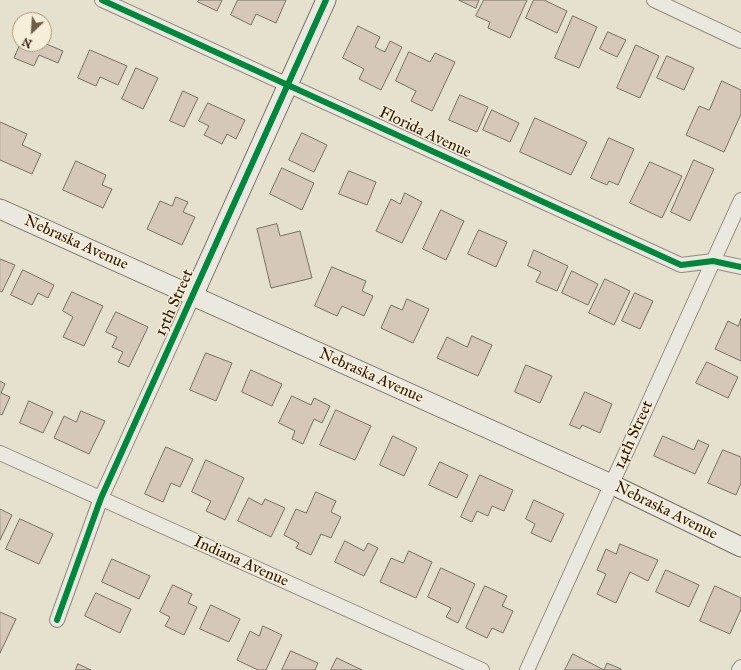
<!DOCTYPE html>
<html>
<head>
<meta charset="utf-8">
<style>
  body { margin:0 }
  #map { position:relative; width:741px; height:670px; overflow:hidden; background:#e6e0ce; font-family:"IM FELL Great Primer",serif }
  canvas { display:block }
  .north { position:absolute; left:12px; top:12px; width:40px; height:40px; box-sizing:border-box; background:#f6eed8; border:1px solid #a59882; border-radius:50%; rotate:205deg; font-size:11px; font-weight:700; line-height:16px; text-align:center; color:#2b1600 }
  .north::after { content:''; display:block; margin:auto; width:14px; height:18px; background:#6c5d48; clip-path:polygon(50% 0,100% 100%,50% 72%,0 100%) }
</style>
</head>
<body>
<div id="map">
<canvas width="741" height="670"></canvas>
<div class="north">N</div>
</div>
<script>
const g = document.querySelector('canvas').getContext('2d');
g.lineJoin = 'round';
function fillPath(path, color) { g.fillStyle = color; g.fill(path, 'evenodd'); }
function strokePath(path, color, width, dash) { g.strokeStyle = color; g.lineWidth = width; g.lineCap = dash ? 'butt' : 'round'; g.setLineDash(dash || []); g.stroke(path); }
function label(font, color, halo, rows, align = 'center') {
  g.font = font + ' "IM FELL Great Primer",serif'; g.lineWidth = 3; g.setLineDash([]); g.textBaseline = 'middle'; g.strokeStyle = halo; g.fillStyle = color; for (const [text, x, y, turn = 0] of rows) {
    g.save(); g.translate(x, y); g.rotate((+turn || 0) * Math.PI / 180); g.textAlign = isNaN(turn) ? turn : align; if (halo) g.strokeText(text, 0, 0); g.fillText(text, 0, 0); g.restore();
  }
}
const building = new Path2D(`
  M 199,0 L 222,0 L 217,11 L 198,2 Z
  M 238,0 L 286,0 L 276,23 L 256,14 L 251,25 L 231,15 Z
  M 459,0 L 479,0 L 476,8 Z
  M 484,0 L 527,0 L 510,38 L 488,28 L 490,22 L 476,16 Z
  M 534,0 L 544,0 L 567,11 L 557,33 L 526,18 Z
  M 573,16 L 597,27 L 579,68 L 555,58 Z
  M 358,26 L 380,37 L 375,47 L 385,52 L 390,41 L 402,47 L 381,90 L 359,79 L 364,69 L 343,58 Z
  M 44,29 L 49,31 L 44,42 Z
  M 608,32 L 626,40 L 617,57 L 600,49 Z
  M 44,43 L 63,51 L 58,63 L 39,55 L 34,66 L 14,58 L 20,44 Z
  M 636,45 L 659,56 L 640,98 L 617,88 Z
  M 90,50 L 127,66 L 118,85 L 100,77 L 96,86 L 78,78 Z
  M 409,52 L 430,62 L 435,53 L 455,62 L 432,111 L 411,101 L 416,91 L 396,81 Z
  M 667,56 L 694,68 L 684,90 L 657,78 Z
  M 136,68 L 158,78 L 143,109 L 122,99 Z
  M 722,81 L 741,90 L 741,114 L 724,152 L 686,135 L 699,106 L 709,110 Z
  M 183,91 L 198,98 L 184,127 L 170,121 Z
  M 460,95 L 488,107 L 477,132 L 449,120 Z
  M 208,103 L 245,120 L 236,139 L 227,134 L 222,144 L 204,135 L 209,126 L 199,121 Z
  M 492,110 L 519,123 L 510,142 L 483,130 Z
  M 535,118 L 587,142 L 571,175 L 520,152 Z
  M 0,122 L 27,134 L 22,145 L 41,154 L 32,174 L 0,160 Z
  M 302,133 L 327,145 L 314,172 L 289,160 Z
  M 609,138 L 634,149 L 618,185 L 609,181 L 607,185 L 591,178 Z
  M 694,160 L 714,169 L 690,221 L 671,212 Z
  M 76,161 L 106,175 L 102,185 L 112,189 L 103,208 L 63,190 Z
  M 650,162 L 682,176 L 662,218 L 630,203 Z
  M 282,168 L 314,183 L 302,210 L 270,194 Z
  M 349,171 L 376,182 L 367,205 L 339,194 Z
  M 405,193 L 422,202 L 402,243 L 376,231 L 391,199 L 400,204 Z
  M 176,197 L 188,202 L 183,212 L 195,217 L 182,245 L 147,229 L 160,201 L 172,206 Z
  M 441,210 L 464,221 L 446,260 L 423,249 Z
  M 277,224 L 280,236 L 300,231 L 312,278 L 271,288 L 257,229 Z
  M 479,230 L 507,242 L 496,267 L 468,254 Z
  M 534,250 L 568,266 L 557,291 L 536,282 L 541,272 L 528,266 Z
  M 0,259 L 15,265 L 2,292 L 0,291 Z
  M 332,267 L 366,281 L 362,291 L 373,296 L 364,316 L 342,306 L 337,316 L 315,306 Z
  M 23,270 L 54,285 L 48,298 L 38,293 L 32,305 L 11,295 Z
  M 572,271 L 598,284 L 588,305 L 562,293 Z
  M 605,279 L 630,291 L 614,325 L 589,313 Z
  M 72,292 L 103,306 L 84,346 L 63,337 L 73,317 L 63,311 Z
  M 635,293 L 653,301 L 640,329 L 622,321 Z
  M 407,299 L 429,309 L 413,343 L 381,328 L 391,305 L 402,310 Z
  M 116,312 L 148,327 L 129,367 L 118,362 L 123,352 L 112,347 L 117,337 L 106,332 Z
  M 741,319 L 741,361 L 715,349 L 728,321 L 738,326 Z
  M 472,336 L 492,345 L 478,376 L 437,358 L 447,337 L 467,347 Z
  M 206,353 L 232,363 L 216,401 L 190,390 Z
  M 707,362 L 738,377 L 728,398 L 696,383 Z
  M 526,365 L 552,376 L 540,403 L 515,392 Z
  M 251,370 L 282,384 L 272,406 L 242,392 Z
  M 0,381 L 5,384 L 1,393 L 10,397 L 2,415 L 0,414 Z
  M 585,392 L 612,404 L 600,433 L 582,425 L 580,429 L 570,425 Z
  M 292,396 L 311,405 L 314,398 L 330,406 L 322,423 L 314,419 L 303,444 L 292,439 L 295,431 L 279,423 Z
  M 29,401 L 53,412 L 43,433 L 20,423 Z
  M 336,410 L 371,426 L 355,460 L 320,445 Z
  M 81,411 L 105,421 L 89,454 L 54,438 L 64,416 L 76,422 Z
  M 393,436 L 417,448 L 404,476 L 380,465 Z
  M 663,436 L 694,450 L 698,440 L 709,445 L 695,474 L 654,456 Z
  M 166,447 L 193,459 L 180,487 L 171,483 L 163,502 L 145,494 Z
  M 723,450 L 741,457 L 741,483 L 736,495 L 708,483 Z
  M 206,460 L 244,478 L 225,520 L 206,511 L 211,501 L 192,492 Z
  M 440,462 L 468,475 L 457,498 L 429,485 Z
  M 480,475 L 513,490 L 504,511 L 492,506 L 488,516 L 477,511 L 472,522 L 461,517 Z
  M 316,492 L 336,501 L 331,512 L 341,517 L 331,538 L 321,534 L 311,555 L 296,548 L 299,543 L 284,535 L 296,509 L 306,513 Z
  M 249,498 L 262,505 L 265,499 L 285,508 L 271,537 L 238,521 Z
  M 534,500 L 564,514 L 551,542 L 531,533 L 535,524 L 526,519 Z
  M 0,509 L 12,515 L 0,540 Z
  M 20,519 L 53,534 L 39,564 L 6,549 Z
  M 345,541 L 364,551 L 368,543 L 378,548 L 364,576 L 335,562 Z
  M 620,544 L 658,560 L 648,581 L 630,572 L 616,603 L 597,594 L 606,574 L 597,570 L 606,549 L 616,554 Z
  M 409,551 L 432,562 L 416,598 L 380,582 L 391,558 L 403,563 Z
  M 112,559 L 150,576 L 139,599 L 102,582 Z
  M 441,568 L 475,584 L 458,623 L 446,617 L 451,608 L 428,597 Z
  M 666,570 L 699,585 L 689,607 L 656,592 Z
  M 173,585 L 192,594 L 188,603 L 197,607 L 184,635 L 165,626 L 170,617 L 160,612 Z
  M 485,586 L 507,596 L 502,606 L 513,611 L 503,633 L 492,628 L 487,638 L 466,628 Z
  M 715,586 L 741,598 L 741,609 L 730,634 L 700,621 Z
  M 96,593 L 131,609 L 120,633 L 85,616 Z
  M 211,605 L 240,619 L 229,642 L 200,629 Z
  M 0,612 L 16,619 L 0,653 Z
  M 263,626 L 282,635 L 266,670 L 258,670 L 237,660 L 250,631 L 259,636 Z
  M 291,651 L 318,663 L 315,670 L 282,670 Z
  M 573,654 L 604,670 L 607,663 L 621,669 L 621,670 L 565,670 Z
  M 337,658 L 362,670 L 331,670 Z
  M 78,664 L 91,670 L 76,670 Z`);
const street = new Path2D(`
  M 102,0 L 681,265 L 713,261 L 741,267
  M 654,0 L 741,41
  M 0,453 L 482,670
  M 57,620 L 101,498 L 193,296
  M 527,670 L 741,200
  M 739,670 L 741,667`);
const secondary = new Path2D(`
  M 0,209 L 611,484 L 741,547
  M 193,296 L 326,0`);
const cycleway = new Path2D(`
  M 102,0 L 681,265 L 713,261 L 741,267
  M 57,620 L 101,498 L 326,0`);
const streetNames = [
  ["Florida Avenue",425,133,25],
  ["Nebraska Avenue",76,243,24],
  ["15th Street",175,303,-66],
  ["Nebraska Avenue",371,376,24],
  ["14th Street",634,435,-66],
  ["Nebraska Avenue",666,511,26],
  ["Indiana Avenue",241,562,24]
];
fillPath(building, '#d5c8b9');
strokePath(building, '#777164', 1);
strokePath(street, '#928c7f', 16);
strokePath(secondary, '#777164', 21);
strokePath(street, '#ebe8df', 14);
strokePath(secondary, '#ebe8df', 19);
strokePath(cycleway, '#00873e', 6);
label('16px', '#2b1600', '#f6eed8', streetNames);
</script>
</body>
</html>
